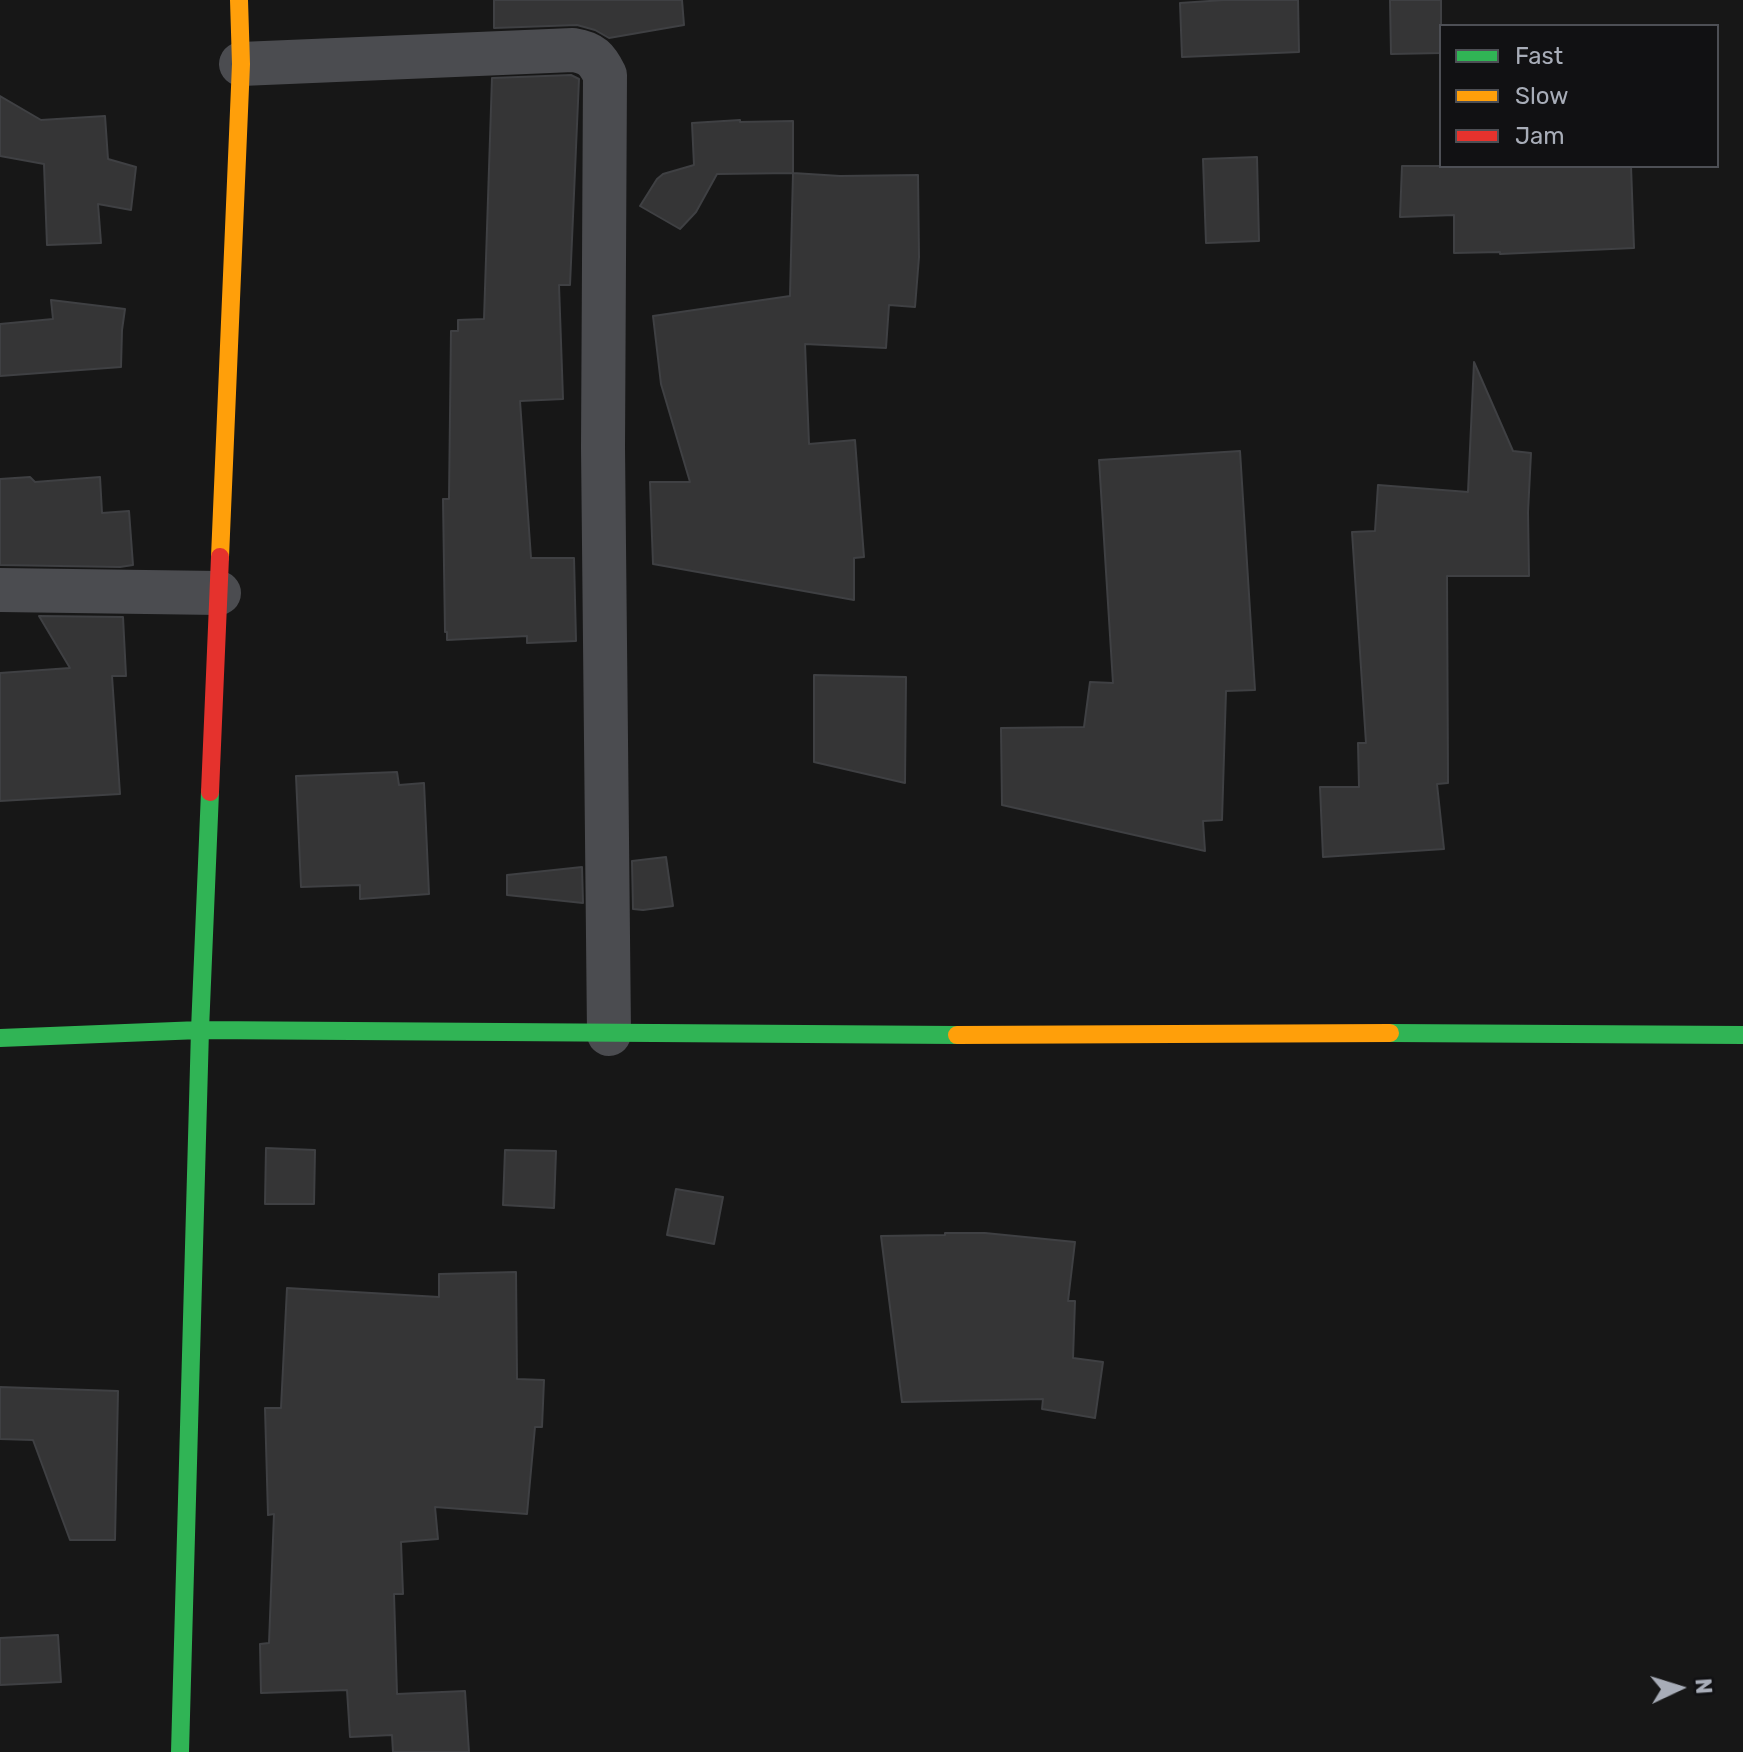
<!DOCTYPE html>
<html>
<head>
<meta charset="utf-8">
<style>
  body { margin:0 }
  #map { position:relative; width:1743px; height:1752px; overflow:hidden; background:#171717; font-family:Rubik,sans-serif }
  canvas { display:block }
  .legend { position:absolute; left:1439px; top:24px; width:280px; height:144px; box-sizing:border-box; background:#111113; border:2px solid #4d4f55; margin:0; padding:10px 14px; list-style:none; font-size:24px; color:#a8adb8 }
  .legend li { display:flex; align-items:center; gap:16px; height:40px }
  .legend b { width:40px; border:2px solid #4d4f55 }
  .north { position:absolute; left:1639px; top:1648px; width:80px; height:80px; -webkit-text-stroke:6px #111113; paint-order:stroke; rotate:86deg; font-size:22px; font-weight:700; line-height:32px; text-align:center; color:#a8adb8 }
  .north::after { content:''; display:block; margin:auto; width:28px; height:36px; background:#a8adb8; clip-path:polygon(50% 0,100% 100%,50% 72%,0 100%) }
</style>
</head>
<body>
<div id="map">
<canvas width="1743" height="1752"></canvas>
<ul class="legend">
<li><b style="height:10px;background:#30b455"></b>Fast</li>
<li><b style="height:10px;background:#ff9f0a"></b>Slow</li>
<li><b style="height:10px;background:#e5322d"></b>Jam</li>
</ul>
<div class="north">N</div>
</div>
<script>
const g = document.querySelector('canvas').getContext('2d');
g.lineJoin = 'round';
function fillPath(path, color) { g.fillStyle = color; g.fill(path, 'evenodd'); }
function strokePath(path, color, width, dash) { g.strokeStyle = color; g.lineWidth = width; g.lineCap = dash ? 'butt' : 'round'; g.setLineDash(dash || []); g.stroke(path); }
const building = new Path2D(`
  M 494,0 L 682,0 L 684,25 L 609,38 L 595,30 L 577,25 L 494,28 Z
  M 1224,0 L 1298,0 L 1299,52 L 1182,57 L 1180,3 Z
  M 1390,0 L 1441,0 L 1441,53 L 1391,54 Z
  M 571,75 L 579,79 L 570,285 L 559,285 L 563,399 L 520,401 L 531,558 L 574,558 L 576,641 L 527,643 L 527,636 L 447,640 L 447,632 L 445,632 L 443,499 L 449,499 L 451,331 L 458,331 L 458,320 L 484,319 L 492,78 Z
  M 0,96 L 41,120 L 105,116 L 108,159 L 136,167 L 131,210 L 98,204 L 101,243 L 47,245 L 44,164 L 0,156 Z
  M 740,120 L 740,122 L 793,121 L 793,173 L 717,174 L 696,212 L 680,229 L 640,206 L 657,179 L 663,174 L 694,165 L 692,123 Z
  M 1257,157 L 1259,241 L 1206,243 L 1203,159 Z
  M 1402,166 L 1631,166 L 1634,248 L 1500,254 L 1500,252 L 1454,253 L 1454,215 L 1400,217 Z
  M 793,173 L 840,176 L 918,175 L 919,257 L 915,307 L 889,305 L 886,348 L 805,344 L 809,444 L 855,440 L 864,557 L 854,558 L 854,600 L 653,564 L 650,482 L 690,482 L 661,384 L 653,316 L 790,296 Z
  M 51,300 L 125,309 L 122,330 L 121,367 L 0,376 L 0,324 L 53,319 Z
  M 1474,362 L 1513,451 L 1531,453 L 1528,512 L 1529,576 L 1447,576 L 1448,783 L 1437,784 L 1444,849 L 1323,857 L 1320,787 L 1359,787 L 1358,743 L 1366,743 L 1352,532 L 1375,531 L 1378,485 L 1468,492 Z
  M 1240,451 L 1255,690 L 1226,691 L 1222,820 L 1203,821 L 1205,851 L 1002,805 L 1001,728 L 1084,727 L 1090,682 L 1113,683 L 1099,460 Z
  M 30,477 L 35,482 L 100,477 L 102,513 L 129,511 L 133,565 L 120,567 L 0,565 L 0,479 Z
  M 39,616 L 123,617 L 126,676 L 112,676 L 120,794 L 0,801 L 0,673 L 70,668 Z
  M 814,675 L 906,677 L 905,783 L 814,762 Z
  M 397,772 L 399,785 L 424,783 L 429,894 L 360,899 L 360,885 L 301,887 L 296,776 Z
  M 666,857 L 673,906 L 643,910 L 633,909 L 632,861 Z
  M 582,867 L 583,903 L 507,895 L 507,875 Z
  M 266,1148 L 315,1150 L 314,1204 L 265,1204 Z
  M 505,1150 L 556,1151 L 554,1208 L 503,1205 Z
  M 676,1189 L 723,1197 L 714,1244 L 667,1235 Z
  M 945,1233 L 985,1233 L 1075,1242 L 1068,1301 L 1075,1301 L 1073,1358 L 1103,1362 L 1095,1418 L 1042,1409 L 1043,1399 L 902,1402 L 881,1236 L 945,1235 Z
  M 516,1272 L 517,1379 L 544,1380 L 542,1427 L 535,1427 L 527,1514 L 435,1507 L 438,1539 L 401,1542 L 403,1594 L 394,1594 L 397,1694 L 465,1691 L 469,1752 L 393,1752 L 392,1735 L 350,1737 L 347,1690 L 261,1693 L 260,1644 L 269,1643 L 274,1514 L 268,1515 L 265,1408 L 281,1408 L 287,1288 L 439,1297 L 439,1274 Z
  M 0,1387 L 118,1391 L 115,1540 L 70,1540 L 33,1440 L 0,1439 Z
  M 58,1635 L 61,1682 L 0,1685 L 0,1638 Z`);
const street = new Path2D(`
  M 241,64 L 573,50 C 592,53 597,59 605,75 L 603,447 L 609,1034
  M 0,590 L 219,593`);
const fast = new Path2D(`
  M 1390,1033 L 1743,1035
  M 0,1038 L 200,1030 L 957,1035
  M 180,1752 L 200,1030 L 210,792`);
const slow = new Path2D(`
  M 220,557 L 241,64 L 239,0
  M 957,1035 L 1390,1033`);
const jam = new Path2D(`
  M 210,792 L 220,557`);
fillPath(building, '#353536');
strokePath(building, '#3f4043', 2);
strokePath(street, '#4b4c50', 44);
strokePath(fast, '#30b455', 18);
strokePath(slow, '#ff9f0a', 18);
strokePath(jam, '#e5322d', 18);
</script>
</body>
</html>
